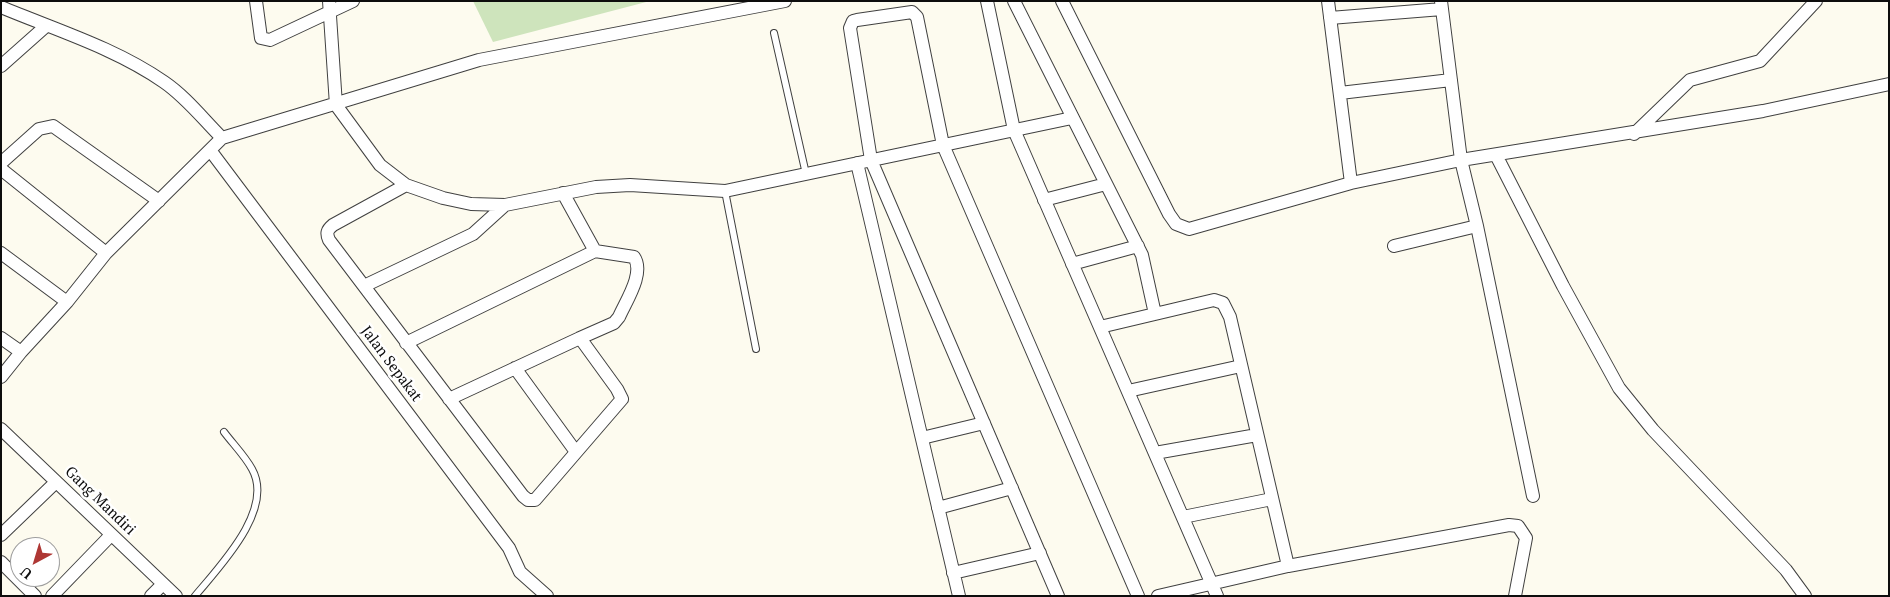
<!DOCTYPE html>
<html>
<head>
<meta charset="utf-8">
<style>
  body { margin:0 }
  #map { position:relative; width:1890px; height:597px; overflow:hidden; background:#fdfbef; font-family:"PT Serif",serif }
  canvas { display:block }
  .frame { position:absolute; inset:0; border:2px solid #0d0d0d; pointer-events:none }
  .north { position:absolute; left:10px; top:537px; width:50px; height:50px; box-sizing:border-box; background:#fff; border:1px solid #9e9e9e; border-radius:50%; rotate:219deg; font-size:14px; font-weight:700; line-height:20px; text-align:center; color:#0d0d0d }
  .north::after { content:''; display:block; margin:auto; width:18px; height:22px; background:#ae3734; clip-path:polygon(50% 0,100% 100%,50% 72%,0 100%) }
</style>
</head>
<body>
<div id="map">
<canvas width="1890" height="597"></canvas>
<div class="frame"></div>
<div class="north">U</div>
</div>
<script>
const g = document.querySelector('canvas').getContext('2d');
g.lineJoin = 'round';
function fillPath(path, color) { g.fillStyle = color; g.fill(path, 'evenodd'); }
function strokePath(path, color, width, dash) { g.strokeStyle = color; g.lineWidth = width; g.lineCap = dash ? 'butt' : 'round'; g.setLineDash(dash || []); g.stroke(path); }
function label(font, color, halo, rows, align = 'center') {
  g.font = font + ' "PT Serif",serif'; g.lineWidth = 5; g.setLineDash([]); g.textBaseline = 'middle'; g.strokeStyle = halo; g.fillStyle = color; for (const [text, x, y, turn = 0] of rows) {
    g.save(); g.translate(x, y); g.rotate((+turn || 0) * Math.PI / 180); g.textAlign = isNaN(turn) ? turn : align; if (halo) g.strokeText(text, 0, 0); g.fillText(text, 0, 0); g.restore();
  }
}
const green = new Path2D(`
  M 473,1 L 650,1 L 493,42 Z`);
const service = new Path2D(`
  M 774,33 L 806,174
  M 725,191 L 756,349
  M 195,596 C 219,567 275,510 252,469 C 245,456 233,444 224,432`);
const minor = new Path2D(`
  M 256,1 L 261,38 L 270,40 L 353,1
  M 329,1 L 336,105 L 380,165 L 406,185 L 443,198 L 471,204 L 505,205 L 596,187 L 630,185 L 725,191 L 1072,118
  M 987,1 L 1014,130 L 1217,596
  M 1014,1 L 1142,255 L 1155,314
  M 1062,1 L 1169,214 L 1176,224 L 1189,229 L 1351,183 L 1461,160 L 1763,111 L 1889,84
  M 1328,1 L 1351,183
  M 1441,1 L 1461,160 L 1477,226 L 1533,496
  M 1,7 C 56,30 115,48 164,82 C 186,97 203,119 222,138
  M 1330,18 L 1442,9
  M 1,66 L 46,26
  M 1340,93 L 1451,80
  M 1634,134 L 1690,80 L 1760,61 L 1816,1
  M 210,150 L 509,548 L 520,572 L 547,596
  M 1496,155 L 1563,286 L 1619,388 L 1653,430 L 1786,570 L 1805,596
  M 1,163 L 39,129 L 53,126 L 159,201
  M 857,163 L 959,596
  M 1,169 L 106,253
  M 406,185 L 333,225 C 327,230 326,233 329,240 L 523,496 L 528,500 L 535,500 L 622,399 L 617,389 L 580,338 L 614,323 L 619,317 C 626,301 645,273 634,257 L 595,251 L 406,343
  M 563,193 L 595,251
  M 1044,200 L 1106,184
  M 1394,246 L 1477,226
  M 1,253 L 67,302
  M 1072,264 L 1138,246
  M 364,286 L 473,234 L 505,205
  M 1100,327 L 1214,300 L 1223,303 L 1230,317 L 1288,566
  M 1,338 L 21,352
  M 515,368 L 576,452
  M 1,377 L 21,352 L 67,302 L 106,253 L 222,138 L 479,60 L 785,1
  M 1128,391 L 1241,366
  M 449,399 L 580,338
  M 1,429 L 176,596
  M 922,438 L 984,423
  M 1155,453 L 1257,435
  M 938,508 L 1012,488
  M 1183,517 L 1272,499
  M 1,535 L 56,482
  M 1,562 L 35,596
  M 953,573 L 1040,553
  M 52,596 L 111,535
  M 151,596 L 163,584
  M 1058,596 L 871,160 L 850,28 L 853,21 L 857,20 L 912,12 L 917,17 L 943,145 L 1138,596
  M 1158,596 L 1288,566 L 1509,525 L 1518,526 L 1526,538 L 1515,596`);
const streetNames = [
  ["Jalan Sepakat",391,364,53],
  ["Gang Mandiri",100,501,44]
];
fillPath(green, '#cee4bc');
strokePath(service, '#404040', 8);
strokePath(minor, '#404040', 14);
strokePath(service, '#fff', 6);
strokePath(minor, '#fff', 12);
label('15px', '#0d0d0d', '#fff', streetNames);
</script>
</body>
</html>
